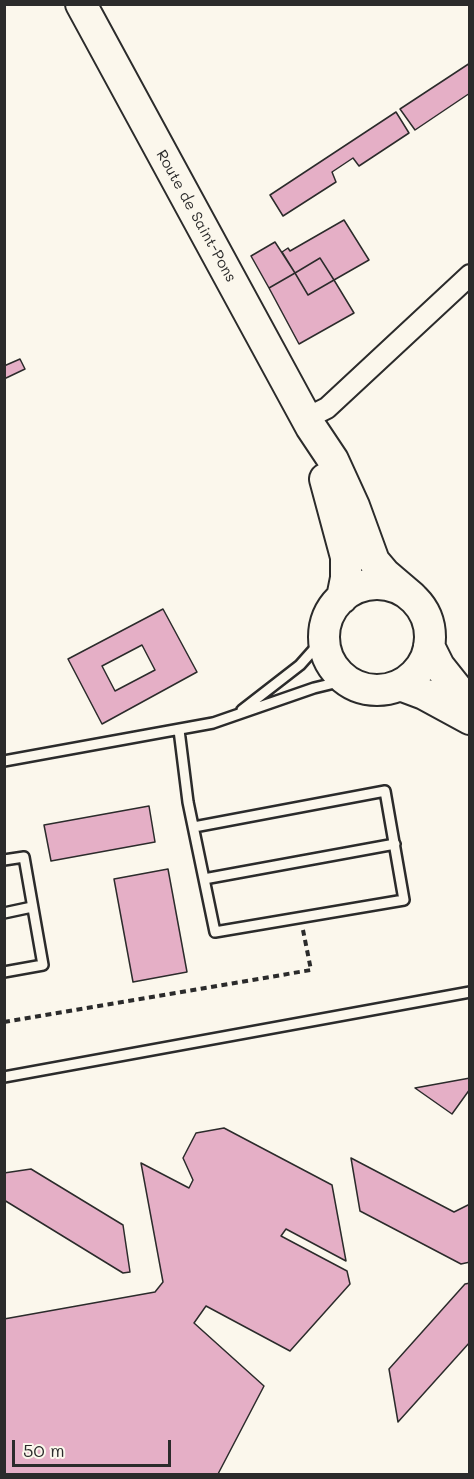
<!DOCTYPE html>
<html>
<head>
<meta charset="utf-8">
<style>
  body { margin:0 }
  #map { position:relative; width:474px; height:1479px; overflow:hidden; background:#fbf7ec; font-family:Mali,sans-serif }
  canvas { display:block }
  .frame { position:absolute; inset:0; border:6px solid #2b2b2b; pointer-events:none }
  .scale { position:absolute; left:12px; top:1440px; width:159px; height:27px; box-sizing:border-box; border:3px solid #2b2b2b; border-top:0; padding-left:8px; font-size:18px; line-height:21px; white-space:nowrap; color:#2b2b2b; -webkit-text-stroke:4px #fbf7ec; paint-order:stroke }
</style>
</head>
<body>
<div id="map">
<canvas width="474" height="1479"></canvas>
<div class="frame"></div>
<div class="scale">50 m</div>
</div>
<script>
const g = document.querySelector('canvas').getContext('2d');
g.lineJoin = 'round';
function fillPath(path, color) { g.fillStyle = color; g.fill(path, 'evenodd'); }
function strokePath(path, color, width, dash) { g.strokeStyle = color; g.lineWidth = width; g.lineCap = dash ? 'butt' : 'round'; g.setLineDash(dash || []); g.stroke(path); }
function label(font, color, halo, rows, align = 'center') {
  g.font = font + ' Mali,sans-serif'; g.lineWidth = 4.5; g.setLineDash([]); g.textBaseline = 'middle'; g.strokeStyle = halo; g.fillStyle = color; for (const [text, x, y, turn = 0] of rows) {
    g.save(); g.translate(x, y); g.rotate((+turn || 0) * Math.PI / 180); g.textAlign = isNaN(turn) ? turn : align; if (halo) g.strokeText(text, 0, 0); g.fillText(text, 0, 0); g.restore();
  }
}
const building = new Path2D(`
  M 470,63 L 470,93 L 415,130 L 400,109 Z
  M 396,112 L 409,133 L 359,166 L 353,158 L 332,172 L 336,182 L 283,216 L 270,195 Z
  M 344,220 L 369,260 L 334,280 L 320,258 L 295,273 L 282,252 L 288,248 L 290,251 Z
  M 275,242 L 295,273 L 269,288 L 251,256 Z
  M 320,258 L 334,280 L 308,295 L 295,273 Z
  M 295,273 L 308,295 L 334,280 L 354,313 L 299,344 L 269,288 Z
  M 20,359 L 25,369 L 4,379 L 4,366 Z
  M 163,609 L 197,672 L 102,724 L 68,659 ZM 142,645 L 155,670 L 115,691 L 102,666 Z
  M 149,806 L 155,842 L 51,861 L 44,825 Z
  M 168,869 L 187,972 L 133,982 L 114,879 Z
  M 470,1078 L 470,1089 L 452,1114 L 415,1088 Z
  M 224,1128 L 332,1185 L 346,1261 L 286,1229 L 281,1236 L 347,1271 L 350,1284 L 290,1351 L 206,1306 L 194,1323 L 264,1386 L 218,1474 L 4,1474 L 4,1319 L 155,1292 L 163,1282 L 141,1163 L 189,1188 L 193,1180 L 183,1158 L 196,1133 Z
  M 351,1158 L 454,1212 L 470,1204 L 470,1262 L 461,1264 L 360,1211 Z
  M 31,1169 L 123,1225 L 130,1272 L 123,1273 L 4,1200 L 4,1173 Z
  M 470,1283 L 470,1342 L 398,1422 L 389,1369 L 465,1284 Z`);
const path = new Path2D(`
  M 4,1022 L 311,970 L 303,930`);
const lane = new Path2D(`
  M 242,710 L 300,665 L 324,638
  M 179,730 L 188,802 L 215,932 L 404,900 L 385,791 L 194,827
  M 4,761 L 213,723 L 314,688 L 347,680
  M 4,860 L 24,857 L 43,965 L 4,972
  M 204,879 L 395,844
  M 4,913 L 32,907
  M 4,1077 L 470,992`);
const street = new Path2D(`
  M 307,418 L 327,408 L 470,275`);
const primary = new Path2D(`
  M 81,4 L 311,427 L 333,460 L 354,506 L 374,561 L 385,574 L 412,597
  M 325,479 L 346,557 L 346,578 L 342,598
  M324 637a53 53 0 1 1 106 0a53 53 0 1 1-106 0Z
  M 429,646 L 439,666 L 470,705
  M 400,685 L 424,694 L 470,719`);
const streetNames = [
  ["Route de Saint-Pons",196,216,61]
];
fillPath(building, '#e5afc6');
strokePath(building, '#2b2b2b', 1.5);
strokePath(lane, '#2b2b2b', 14);
strokePath(street, '#2b2b2b', 24);
strokePath(primary, '#2b2b2b', 34);
strokePath(path, '#2b2b2b', 4, [6, 4.5]);
strokePath(lane, '#fbf7ec', 9);
strokePath(street, '#fbf7ec', 20);
strokePath(primary, '#fbf7ec', 30);
label('15px', '#2b2b2b', '#fbf7ec', streetNames);
</script>
</body>
</html>
